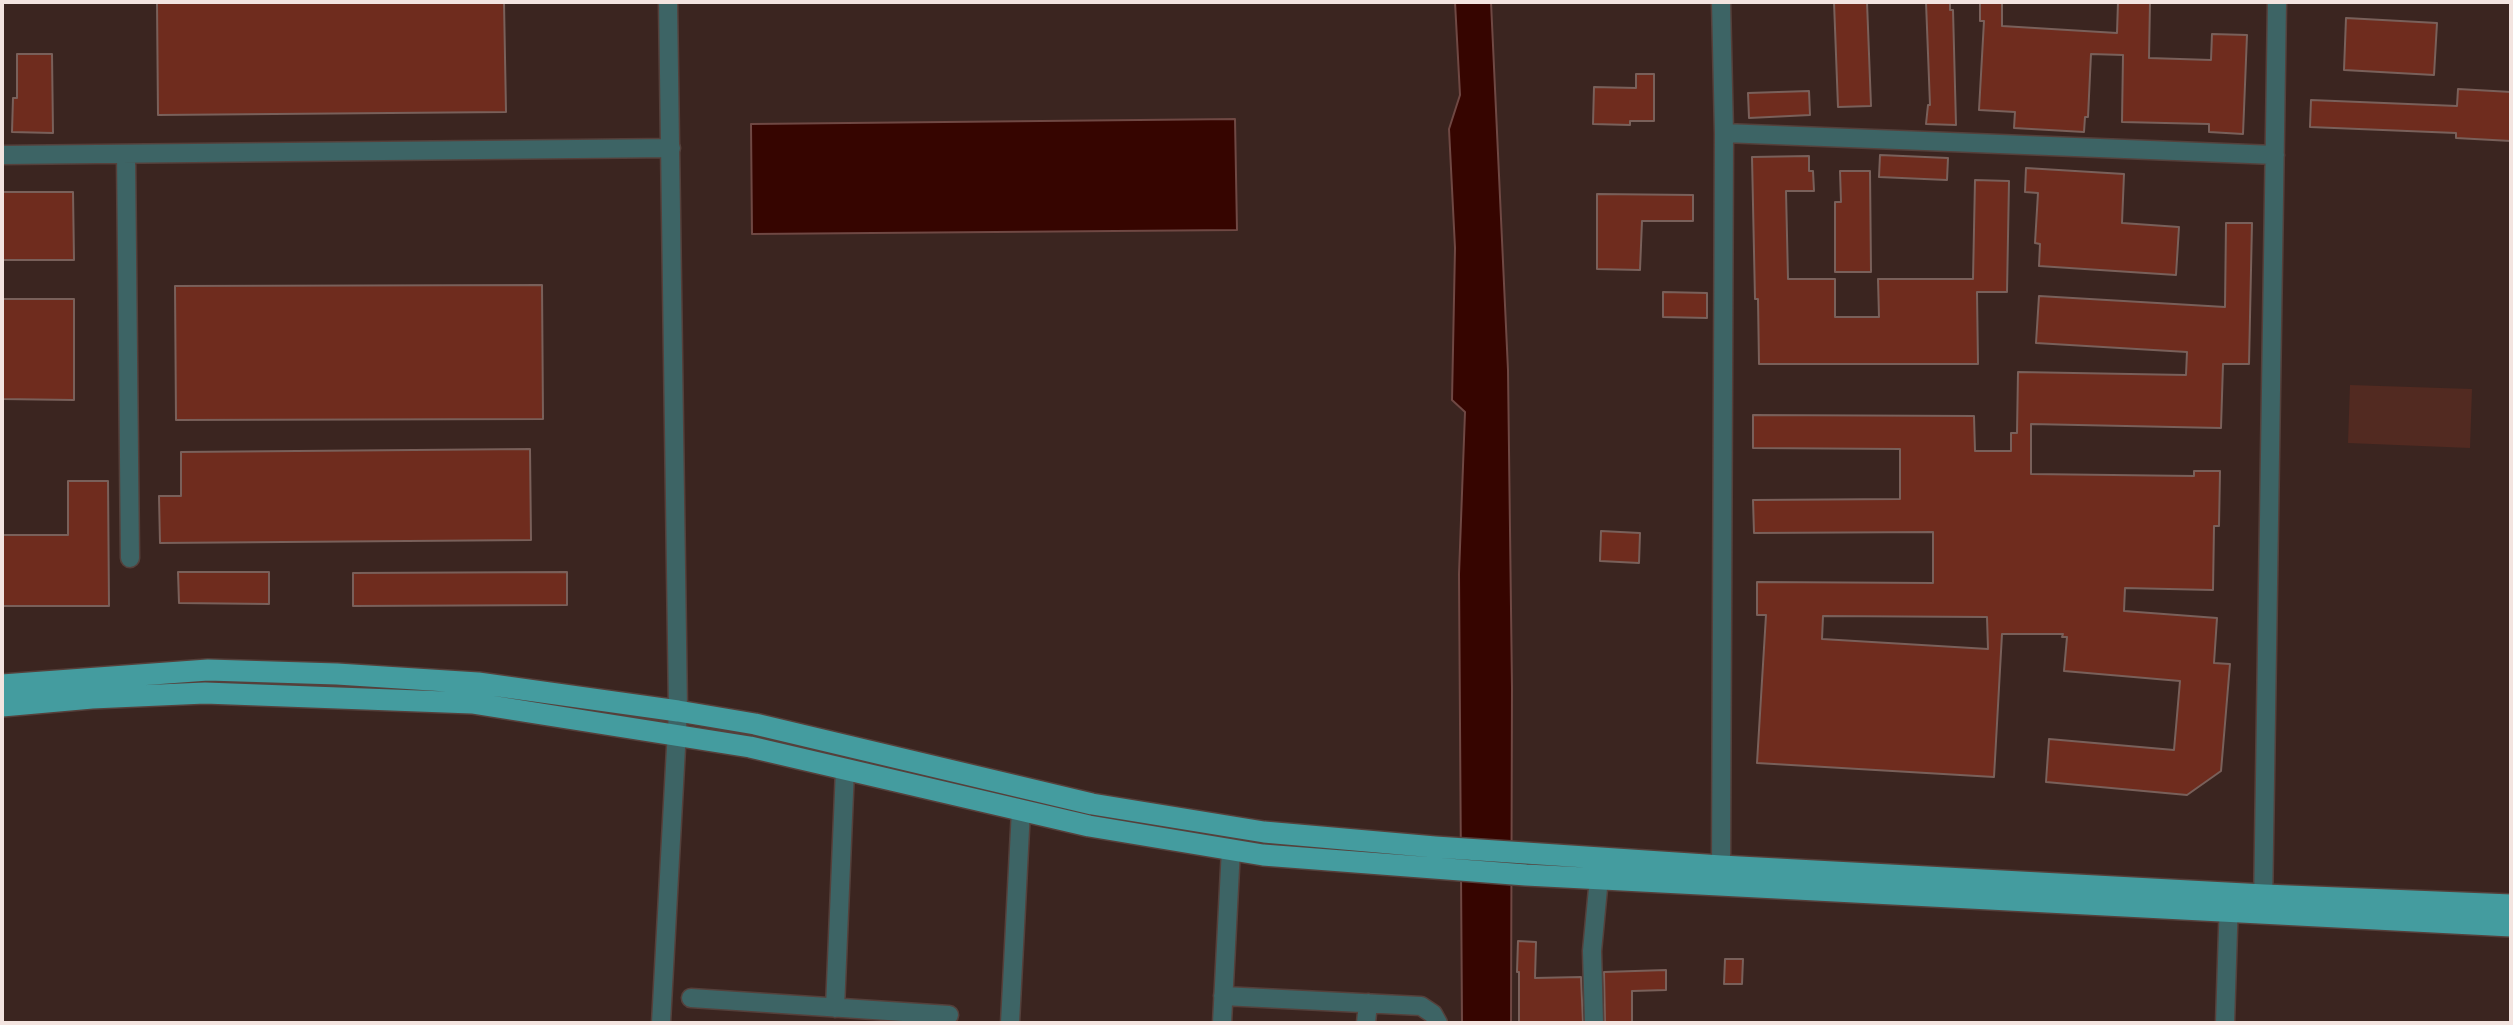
<!DOCTYPE html>
<html>
<head>
<meta charset="utf-8">
<style>
  body { margin:0 }
  #map { position:relative; width:2513px; height:1025px; overflow:hidden; background:#3b2520; font-family:Overpass,sans-serif }
  canvas { display:block }
  .frame { position:absolute; inset:0; border:4px solid #f3e4e0; pointer-events:none }
</style>
</head>
<body>
<div id="map">
<canvas width="2513" height="1025"></canvas>
<div class="frame"></div>
</div>
<script>
const g = document.querySelector('canvas').getContext('2d');
g.lineJoin = 'round';
function fillPath(path, color) { g.fillStyle = color; g.fill(path, 'evenodd'); }
function strokePath(path, color, width, dash) { g.strokeStyle = color; g.lineWidth = width; g.lineCap = dash ? 'butt' : 'round'; g.setLineDash(dash || []); g.stroke(path); }
const green = new Path2D(`
  M 2350,385 L 2472,389 L 2470,448 L 2348,443 Z`);
const water = new Path2D(`
  M 1455,2 L 1491,2 L 1508,370 L 1512,688 L 1511,1023 L 1462,1023 L 1459,574 L 1465,412 L 1452,400 L 1455,248 L 1449,129 L 1460,95 Z
  M 1235,119 L 1237,230 L 752,234 L 751,124 Z`);
const building = new Path2D(`
  M 157,2 L 504,2 L 506,112 L 158,115 Z
  M 1834,2 L 1867,2 L 1871,106 L 1838,107 Z
  M 1926,2 L 1950,2 L 1950,10 L 1953,10 L 1956,125 L 1926,124 L 1928,105 L 1930,105 Z
  M 1980,2 L 2002,2 L 2002,26 L 2117,33 L 2118,2 L 2150,2 L 2149,58 L 2211,60 L 2212,34 L 2247,35 L 2243,134 L 2209,132 L 2209,124 L 2122,122 L 2123,55 L 2091,54 L 2088,117 L 2085,117 L 2084,132 L 2014,128 L 2015,112 L 1979,110 L 1984,21 L 1980,21 Z
  M 2346,18 L 2437,23 L 2434,75 L 2344,70 Z
  M 17,54 L 52,54 L 53,133 L 12,132 L 13,98 L 17,98 Z
  M 1636,74 L 1654,74 L 1654,121 L 1630,121 L 1630,125 L 1593,124 L 1594,87 L 1636,88 Z
  M 2458,89 L 2511,92 L 2511,141 L 2456,138 L 2456,133 L 2310,127 L 2311,100 L 2457,106 Z
  M 1809,91 L 1810,115 L 1749,118 L 1748,93 Z
  M 1880,155 L 1948,158 L 1947,180 L 1879,177 Z
  M 1809,156 L 1809,171 L 1813,171 L 1814,191 L 1786,191 L 1788,279 L 1835,279 L 1835,317 L 1879,317 L 1878,279 L 1973,279 L 1975,180 L 2009,181 L 2007,292 L 1977,292 L 1978,364 L 1759,364 L 1758,299 L 1755,299 L 1752,157 Z
  M 2026,168 L 2124,174 L 2122,223 L 2179,227 L 2176,275 L 2039,266 L 2040,244 L 2035,243 L 2038,193 L 2025,192 Z
  M 1840,171 L 1870,171 L 1871,272 L 1835,272 L 1835,202 L 1841,202 Z
  M 2,192 L 73,192 L 74,260 L 2,260 Z
  M 1597,194 L 1693,195 L 1693,221 L 1642,221 L 1640,270 L 1597,269 Z
  M 2226,223 L 2252,223 L 2249,364 L 2223,364 L 2221,428 L 2031,424 L 2031,474 L 2194,476 L 2194,471 L 2220,471 L 2219,526 L 2214,526 L 2213,590 L 2125,588 L 2124,611 L 2217,618 L 2214,663 L 2230,664 L 2221,771 L 2187,795 L 2046,782 L 2049,739 L 2174,750 L 2180,681 L 2064,671 L 2067,637 L 2062,637 L 2063,634 L 2002,634 L 1994,777 L 1757,763 L 1766,615 L 1757,615 L 1757,582 L 1933,583 L 1933,532 L 1754,533 L 1753,500 L 1900,499 L 1900,449 L 1753,448 L 1753,415 L 1974,416 L 1975,451 L 2011,451 L 2011,433 L 2017,433 L 2018,372 L 2186,375 L 2187,352 L 2036,343 L 2039,296 L 2225,307 ZM 1823,616 L 1987,617 L 1988,649 L 1822,639 Z
  M 542,285 L 543,419 L 176,420 L 175,286 Z
  M 1663,292 L 1707,293 L 1707,318 L 1663,317 Z
  M 2,299 L 74,299 L 74,400 L 2,399 Z
  M 530,449 L 531,540 L 160,543 L 159,496 L 181,496 L 181,452 Z
  M 68,481 L 108,481 L 109,606 L 2,606 L 2,535 L 68,535 Z
  M 1601,531 L 1640,533 L 1639,563 L 1600,561 Z
  M 178,572 L 269,572 L 269,604 L 179,603 Z
  M 567,572 L 567,605 L 353,606 L 353,573 Z
  M 1518,941 L 1536,942 L 1535,978 L 1581,977 L 1583,1023 L 1519,1023 L 1519,972 L 1517,972 Z
  M 1725,959 L 1743,959 L 1742,984 L 1724,984 Z
  M 1666,970 L 1666,990 L 1632,991 L 1632,1023 L 1605,1023 L 1604,972 Z`);
const minor = new Path2D(`
  M 1721,2 L 1724,133 L 1721,866
  M 1724,133 L 2275,155
  M 126,154 L 130,558
  M 2,155 L 671,148
  M 2263,907 L 2277,2
  M 1223,996 L 1421,1006 L 1433,1014 L 1438,1023
  M 691,998 L 949,1015
  M 835,1008 L 845,769
  M 661,1023 L 678,711 L 668,2
  M 1010,1023 L 1021,810
  M 1222,1023 L 1231,849
  M 1366,1023 L 1368,1003
  M 1594,1023 L 1592,951 L 1599,878
  M 2225,1023 L 2229,899`);
const major = new Path2D(`
  M 2,685 L 208,670 L 337,674 L 478,683 L 678,711 L 755,724 L 1092,804 L 1264,832 L 1435,847 L 1721,866 L 2264,895 L 2511,905
  M 2,706 L 92,698 L 205,693 L 472,703 L 750,747 L 1089,826 L 1263,855 L 1526,875 L 2511,926`);
fillPath(green, '#522a21');
fillPath(water, '#360500');
strokePath(water, '#6f4843', 2);
fillPath(building, '#6f2c1e');
strokePath(building, '#79605a', 2);
strokePath(minor, '#55403b', 21);
strokePath(major, '#55403b', 24);
strokePath(minor, '#3d6465', 18);
strokePath(major, '#449c9f', 21);
</script>
</body>
</html>
